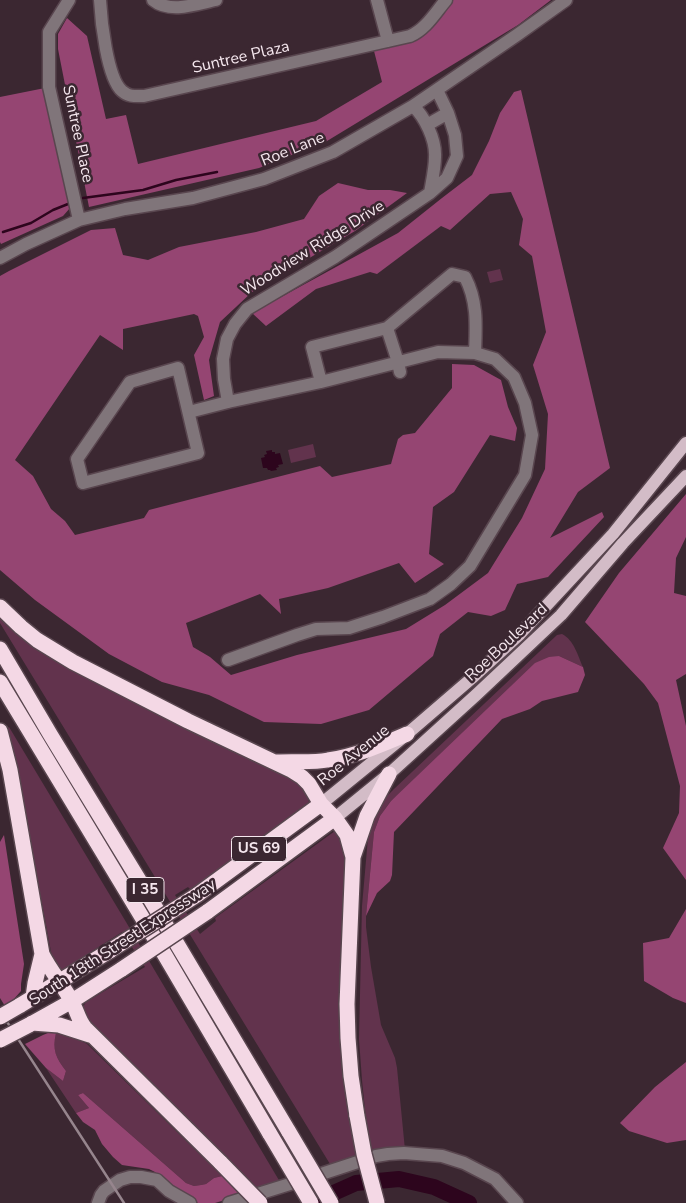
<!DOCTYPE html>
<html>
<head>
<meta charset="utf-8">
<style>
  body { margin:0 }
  canvas { display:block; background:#3b2731 }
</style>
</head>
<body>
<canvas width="686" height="1203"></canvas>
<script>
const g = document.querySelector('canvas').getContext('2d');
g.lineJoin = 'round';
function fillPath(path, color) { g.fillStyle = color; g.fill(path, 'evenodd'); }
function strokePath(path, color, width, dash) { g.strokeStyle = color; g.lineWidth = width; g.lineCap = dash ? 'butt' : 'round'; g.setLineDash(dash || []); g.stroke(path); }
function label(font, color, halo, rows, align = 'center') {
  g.font = font + ' "Nunito Sans",sans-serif'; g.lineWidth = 5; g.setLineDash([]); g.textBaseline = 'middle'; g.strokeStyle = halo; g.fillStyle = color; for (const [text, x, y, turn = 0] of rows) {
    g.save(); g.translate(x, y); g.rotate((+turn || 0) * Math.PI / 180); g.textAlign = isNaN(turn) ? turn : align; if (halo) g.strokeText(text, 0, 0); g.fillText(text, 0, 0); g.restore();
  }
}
const green = new Path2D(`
  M 500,269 L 503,280 L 490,283 L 487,272 Z
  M 313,444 L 316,457 L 291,463 L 288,450 Z
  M 0,613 L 88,676 L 292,779 C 301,786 306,791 309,802 L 191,890 L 188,887 L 175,895 L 200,934 L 216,921 L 215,918 L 335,831 L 342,842 L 346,853 L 339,998 L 341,1028 L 358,1156 L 330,1164 L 0,623 Z
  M 562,634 C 574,640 578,656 583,667 L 559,656 L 391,801 L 380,816 L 374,832 L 366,916 L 366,927 L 371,967 L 381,1025 L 395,1058 L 397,1068 L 405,1150 L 371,1153 L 367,1129 L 362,1080 L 359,1039 L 362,906 L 368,838 L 372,822 L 379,808 L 387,796 L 394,789 L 557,635 Z
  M 9,727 L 126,922 L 280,1182 L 255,1190 L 86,1021 C 84,1015 81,1008 86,1002 L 145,967 L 122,932 L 58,973 L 52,957 C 38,881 24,805 5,730 Z
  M 56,1033 C 68,1035 77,1038 87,1044 L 222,1176 L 214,1178 L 206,1184 L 201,1185 L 194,1186 L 186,1183 L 83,1093 L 78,1095 L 89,1108 L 76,1113 L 46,1068 L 63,1081 L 66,1071 C 56,1058 52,1050 56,1033 Z`);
const forest = new Path2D(`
  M 453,0 L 551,0 L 518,25 L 327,141 L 259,168 L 89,207 L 58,49 L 58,34 L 67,18 L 87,36 L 106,119 L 126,115 L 138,164 L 316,121 L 382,82 L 374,51 L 408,43 L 422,37 Z
  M 45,88 L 70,208 L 63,216 L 1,244 L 0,242 L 0,97 Z
  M 521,90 L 610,468 L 578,492 L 550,538 L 602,512 L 604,517 L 548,577 L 517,584 L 505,610 L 491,616 L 468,612 L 440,634 L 433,656 L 369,710 L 321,724 L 264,722 L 209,695 L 162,682 L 109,654 L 35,600 L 0,570 L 0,276 L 9,271 L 91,230 L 115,228 L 123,255 L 148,260 L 179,247 L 256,232 L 304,219 L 319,196 L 338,183 L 368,190 L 390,190 L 407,193 L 355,231 L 252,292 L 220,322 L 209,360 L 214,396 L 204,400 L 194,355 L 204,337 L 198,316 L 194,314 L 123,329 L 123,350 L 100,335 L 15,460 L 33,476 L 51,509 L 65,521 L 75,535 L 144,518 L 149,510 L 320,466 L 332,477 L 391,464 L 398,439 L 403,435 L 415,433 L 452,388 L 452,364 L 474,365 L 501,380 L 508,407 L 517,428 L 515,441 L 490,435 L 454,492 L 433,507 L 429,554 L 444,564 L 415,583 L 399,563 L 328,588 L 279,599 L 281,614 L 260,594 L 186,623 L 193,647 L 210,657 L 231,675 L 297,655 L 406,629 L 445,605 L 488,573 L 522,518 L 545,469 L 548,414 L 533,365 L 546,332 L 532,256 L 519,245 L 523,219 L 511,192 L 490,194 L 450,230 L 441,226 L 377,274 L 370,272 L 316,289 L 266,326 L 252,313 L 398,233 L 442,198 L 472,175 L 489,141 L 500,113 L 514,92 Z
  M 686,494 L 686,537 L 676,558 L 674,593 L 686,596 L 686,674 L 676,680 L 686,726 L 686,880 L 663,848 L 679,813 L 680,786 L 658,703 L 644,684 L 585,622 L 619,573 Z
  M 559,656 L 583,667 L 585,675 L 578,692 L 542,701 L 530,709 L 502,719 L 394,832 L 392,875 L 390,881 L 377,893 L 366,916 L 374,832 L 380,816 L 391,801 L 535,663 L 549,657 Z
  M 4,835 L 24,964 L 21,984 L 21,991 L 13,1000 L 5,1006 L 0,998 L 0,842 Z
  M 686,909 L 686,1003 L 673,998 L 644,981 L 643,943 L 669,938 Z
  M 48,1033 L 56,1033 C 52,1050 56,1058 66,1071 L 63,1081 L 46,1068 L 25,1044 L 43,1035 Z
  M 686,1062 L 686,1140 L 667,1143 L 629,1131 L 620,1123 L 655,1087 Z
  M 83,1093 L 186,1183 L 194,1186 L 201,1185 L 206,1184 L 214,1178 L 222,1176 L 241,1195 L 215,1203 L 198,1203 L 193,1200 L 164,1182 L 155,1172 L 149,1169 L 122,1165 L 113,1157 L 102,1144 L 95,1130 L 83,1122 L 76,1113 L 89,1108 L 78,1095 Z`);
const water = new Path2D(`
  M 272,450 L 272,452 L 275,452 L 275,454 L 280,453 L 283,464 L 278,465 L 279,467 L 276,468 L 277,470 L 271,471 L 270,470 L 268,470 L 267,468 L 263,468 L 261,458 L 265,457 L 264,455 L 267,454 L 266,451 Z`);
const stream = new Path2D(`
  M 83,198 L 143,190 L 176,180 L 217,172
  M 3,232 L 31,223 L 53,210 L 68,204`);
const river = new Path2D(`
  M 311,1203 L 356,1183 L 399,1179 L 434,1187 L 469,1203`);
const minor = new Path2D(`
  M 69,0 L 49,32 L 49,87 L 79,220
  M 100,0 C 101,20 107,78 122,91 C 129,97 135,96 144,96 L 410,36 C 426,29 435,13 446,0
  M 153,0 C 170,14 197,4 216,0
  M 377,0 L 388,41
  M 413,106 C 425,117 436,140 435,157 C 435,168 432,181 430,193
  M 427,125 L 448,113
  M 0,258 L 26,244 L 79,220 L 125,209 L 193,198 L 264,179 L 333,152 L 413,106 L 517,35 L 566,0
  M 178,368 L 198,453 L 83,483 L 77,459 L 130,382 Z
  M 321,382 L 312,347 L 387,328 L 398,362 L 400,372
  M 228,402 L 224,379 L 223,359 L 227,339 L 235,324 L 247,309 L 335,257 L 430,193 L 447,178 L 457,156 L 455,135 L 448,113 L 437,90
  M 189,412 L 228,402 L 321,382 L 438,352 L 475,353
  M 228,660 L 297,635 L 316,629 L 349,628 L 383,617 L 430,599 L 451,584 L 470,566 L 525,475 L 532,435 L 525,403 L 514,377 L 495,359 L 475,353 C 476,326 478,302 465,277 L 452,274 L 387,328
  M 98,1203 L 101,1195 L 104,1191 L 120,1180 L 130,1177 L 141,1177 L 157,1180 L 169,1191 L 190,1203
  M 229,1203 L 306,1179 L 376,1156 L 388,1154 L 404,1153 L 442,1156 L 464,1163 L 495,1179 L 517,1203`);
const major = new Path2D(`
  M 321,804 L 407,734 L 472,678 L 520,634 L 613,534 L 686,443
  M 335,818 L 389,774 L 476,695 L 561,615 L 623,543 L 686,476`);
const highway = new Path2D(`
  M 0,607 L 21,627 L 37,640 L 73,662 L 188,721 L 291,770 L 302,777 L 309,784 L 321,804 L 335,818 L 347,835 L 353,857
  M 0,649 L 50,734 L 145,890 L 289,1132
  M 0,682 L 166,957 L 270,1134
  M 0,731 L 10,770 L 42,954 C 50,970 62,984 71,1000 C 77,1010 78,1020 85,1028 L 221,1163
  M 277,762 C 294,761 312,763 328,760 C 356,756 381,745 407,734
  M 197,895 L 321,804
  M 207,912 L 335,818
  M 33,997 L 35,983 L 42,954
  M 19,1006 L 111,950
  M 32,1023 L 59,1025 L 90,1035
  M 29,1025 L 72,1001 L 122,969
  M 357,1116 L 351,1076 L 348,1038 L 347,1004 L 353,857 L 367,816 L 389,774`);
const rail = new Path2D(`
  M 0,1011 L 124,1203`);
const highwayBridge = new Path2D(`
  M 111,950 L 197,895
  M 122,969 L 207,912
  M 0,1017 L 19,1006
  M 0,1040 L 29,1025
  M 357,1116 L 364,1154 L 377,1203
  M 289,1132 L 331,1203
  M 270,1134 L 311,1203
  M 221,1163 L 260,1203`);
const shields = [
  [259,849,55],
  [145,890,38]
];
const shieldNames = [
  ["US 69",259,849],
  ["I 35",145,890]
];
const streetNames = [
  ["Suntree Plaza",241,58,-13],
  ["Suntree Place",77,134,78],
  ["Roe Lane",293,150,-22],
  ["Woodview Ridge Drive",313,249,-32],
  ["Roe Boulevard",507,643,-43],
  ["Roe Avenue",354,756,-39],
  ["South 18th Street Expressway",123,943,-33]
];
fillPath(green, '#62334d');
fillPath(forest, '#954572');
fillPath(water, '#2d051d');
strokePath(stream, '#2d051d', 2.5);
strokePath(river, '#2d051d', 16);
strokePath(minor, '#59464f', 15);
strokePath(major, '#59464f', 15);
strokePath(highway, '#59464f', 18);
strokePath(minor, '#80757a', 12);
strokePath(major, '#d3bcc7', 12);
strokePath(highway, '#f4d8e5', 15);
strokePath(rail, '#96858d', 2.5);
strokePath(highwayBridge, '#59464f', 18, []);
strokePath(highwayBridge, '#f4d8e5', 15);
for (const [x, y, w] of shields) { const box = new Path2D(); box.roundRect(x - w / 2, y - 12.5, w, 25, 4); g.fillStyle = '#3b2731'; g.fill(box); strokePath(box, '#f5e7ee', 1); }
label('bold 15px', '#f5e7ee', null, shieldNames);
label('16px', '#f5e7ee', '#3b2731', streetNames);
</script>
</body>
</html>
